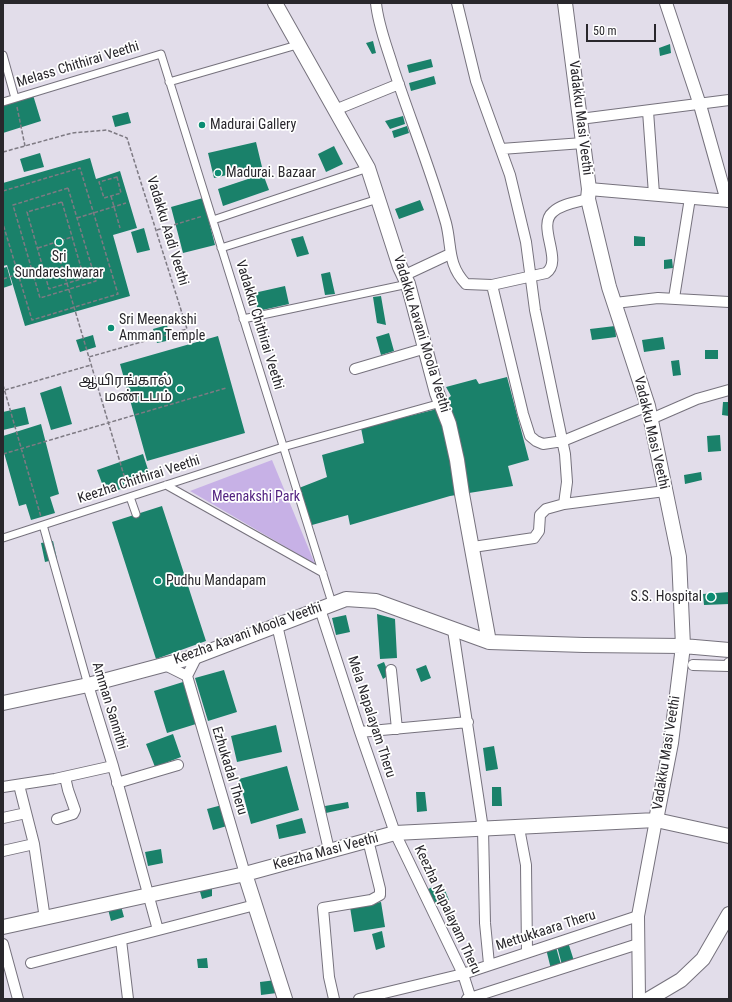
<!DOCTYPE html>
<html>
<head>
<meta charset="utf-8">
<style>
  body { margin:0 }
  #map { position:relative; width:732px; height:1002px; overflow:hidden; background:#e2ddea; font-family:"Roboto Condensed",sans-serif }
  canvas { display:block }
  .frame { position:absolute; inset:0; border:4px solid #29272c; pointer-events:none }
  .scale { position:absolute; left:586px; top:24px; width:70px; height:18px; box-sizing:border-box; border:2px solid #29272c; border-top:0; padding-left:5px; font-size:12px; line-height:14px; white-space:nowrap; color:#29272c; -webkit-text-stroke:3px #fff; paint-order:stroke }
</style>
</head>
<body>
<div id="map">
<canvas width="732" height="1002"></canvas>
<div class="frame"></div>
<div class="scale">50 m</div>
</div>
<script>
const g = document.querySelector('canvas').getContext('2d');
g.lineJoin = 'round';
function fillPath(path, color) { g.fillStyle = color; g.fill(path, 'evenodd'); }
function strokePath(path, color, width, dash) { g.strokeStyle = color; g.lineWidth = width; g.lineCap = dash ? 'butt' : 'round'; g.setLineDash(dash || []); g.stroke(path); }
function label(font, color, halo, rows, align = 'center') {
  g.font = font + ' "Roboto Condensed","Noto Sans Tamil",sans-serif'; g.lineWidth = 3.5; g.setLineDash([]); g.textBaseline = 'middle'; g.strokeStyle = halo; g.fillStyle = color; for (const [text, x, y, turn = 0] of rows) {
    g.save(); g.translate(x, y); g.rotate((+turn || 0) * Math.PI / 180); g.textAlign = isNaN(turn) ? turn : align; if (halo) g.strokeText(text, 0, 0); g.fillText(text, 0, 0); g.restore();
  }
}
const green = new Path2D(`
  M 272,460 L 315,564 L 190,491 Z`);
const building = new Path2D(`
  M 373,41 L 376,53 L 372,54 L 366,43 Z
  M 670,44 L 671,53 L 660,56 L 659,48 Z
  M 431,59 L 433,67 L 409,73 L 407,65 Z
  M 434,76 L 436,84 L 411,91 L 409,83 Z
  M 33,95 L 41,121 L 3,133 L 3,104 Z
  M 128,112 L 131,123 L 115,127 L 112,116 Z
  M 403,116 L 405,124 L 390,129 L 385,121 Z
  M 407,126 L 409,133 L 394,138 L 392,131 Z
  M 256,142 L 262,167 L 214,178 L 208,153 Z
  M 334,146 L 343,164 L 326,172 L 318,154 Z
  M 40,153 L 44,167 L 24,172 L 20,159 Z
  M 90,158 L 96,179 L 120,171 L 137,228 L 113,235 L 130,296 L 25,326 L 7,265 L 3,266 L 3,183 Z
  M 263,174 L 269,190 L 223,206 L 218,189 Z
  M 203,198 L 215,245 L 183,253 L 171,207 Z
  M 420,200 L 424,210 L 399,219 L 395,209 Z
  M 144,228 L 150,250 L 137,253 L 131,232 Z
  M 303,236 L 309,254 L 297,257 L 291,239 Z
  M 634,236 L 645,237 L 645,246 L 634,246 Z
  M 672,259 L 673,268 L 664,269 L 664,260 Z
  M 7,267 L 12,285 L 3,288 L 3,268 Z
  M 330,272 L 335,294 L 325,295 L 321,274 Z
  M 285,286 L 289,304 L 258,311 L 254,293 Z
  M 381,296 L 386,325 L 377,323 L 373,297 Z
  M 167,325 L 171,340 L 157,343 L 153,329 Z
  M 615,326 L 616,337 L 592,340 L 590,329 Z
  M 389,333 L 394,351 L 381,355 L 376,337 Z
  M 93,335 L 96,347 L 80,352 L 76,340 Z
  M 218,336 L 245,433 L 147,461 L 120,364 Z
  M 663,337 L 665,349 L 644,352 L 642,340 Z
  M 705,350 L 718,350 L 718,359 L 705,359 Z
  M 679,360 L 681,375 L 673,376 L 671,361 Z
  M 507,377 L 529,460 L 508,466 L 513,486 L 450,496 L 350,525 L 348,515 L 312,525 L 299,488 L 327,477 L 322,455 L 364,443 L 361,428 L 433,410 L 451,396 L 446,387 L 476,379 L 479,384 Z
  M 61,386 L 72,424 L 51,430 L 40,393 Z
  M 723,402 L 729,402 L 729,416 L 722,415 Z
  M 25,407 L 29,424 L 3,430 L 3,412 Z
  M 41,424 L 59,494 L 50,497 L 55,513 L 31,520 L 26,504 L 19,506 L 3,449 L 3,436 Z
  M 720,435 L 721,451 L 708,452 L 707,436 Z
  M 143,454 L 151,479 L 106,494 L 97,470 Z
  M 701,472 L 702,480 L 685,484 L 684,475 Z
  M 162,506 L 206,641 L 156,659 L 112,522 Z
  M 53,541 L 57,559 L 45,562 L 41,543 Z
  M 729,592 L 729,604 L 704,605 L 703,594 Z
  M 377,614 L 395,619 L 397,658 L 380,659 Z
  M 346,615 L 350,632 L 336,635 L 332,618 Z
  M 384,662 L 389,675 L 383,679 L 377,665 Z
  M 426,665 L 431,678 L 421,682 L 416,669 Z
  M 224,670 L 237,712 L 208,721 L 195,678 Z
  M 183,682 L 196,724 L 167,733 L 154,691 Z
  M 276,725 L 282,752 L 237,762 L 231,736 Z
  M 173,734 L 181,757 L 155,767 L 146,744 Z
  M 494,746 L 498,769 L 486,771 L 483,748 Z
  M 287,766 L 299,810 L 251,824 L 239,779 Z
  M 492,787 L 501,787 L 502,806 L 492,806 Z
  M 416,792 L 425,792 L 427,811 L 417,812 Z
  M 348,802 L 349,808 L 326,813 L 325,806 Z
  M 222,805 L 227,826 L 213,830 L 207,809 Z
  M 302,818 L 306,833 L 279,839 L 276,825 Z
  M 161,849 L 163,863 L 148,866 L 145,852 Z
  M 442,883 L 449,900 L 435,906 L 428,889 Z
  M 212,884 L 212,896 L 202,899 L 199,888 Z
  M 381,902 L 385,927 L 354,932 L 350,907 Z
  M 121,906 L 124,917 L 111,921 L 108,909 Z
  M 382,931 L 385,947 L 376,950 L 372,934 Z
  M 568,942 L 574,961 L 562,965 L 557,946 Z
  M 556,947 L 561,965 L 551,969 L 546,949 Z
  M 207,958 L 208,968 L 198,968 L 197,959 Z
  M 276,980 L 277,993 L 261,995 L 260,982 Z`);
const path = new Path2D(`
  M 17,107 L 25,146
  M 3,152 L 72,133 L 107,130 L 127,138 L 187,329 L 89,357
  M 117,177 L 121,193 L 104,198 L 99,182 Z
  M 68,188 L 96,281 L 40,298 L 13,205 Z
  M 3,191 L 80,168 L 118,294 L 32,320 L 3,224
  M 111,196 L 120,228
  M 62,202 L 84,278 L 49,289 L 27,212 Z
  M 77,218 L 126,203
  M 157,230 L 203,216
  M 55,243 L 128,489
  M 38,248 L 72,237
  M 3,279 L 18,274
  M 3,385 L 41,517
  M 5,390 L 91,365
  M 3,454 L 226,388`);
const pedestrian = new Path2D(`
  M 3,55 L 15,98
  M 169,82 L 297,45
  M 3,102 L 161,54 L 332,603
  M 213,220 L 368,168
  M 221,248 L 378,199
  M 243,319 L 408,284
  M 166,485 L 323,573
  M 130,497 L 136,514
  M 43,525 L 88,685
  M 3,538 L 283,447 L 441,403`);
const minor = new Path2D(`
  M 376,3 C 378,25 387,47 393,67 C 410,119 431,170 446,223 C 452,246 447,264 466,284 L 492,285 L 546,273 C 564,261 536,226 553,212 C 561,204 577,202 588,199
  M 457,3 L 476,81 L 510,175 L 526,242 L 535,310 L 565,454 L 567,482 L 564,504
  M 335,110 L 399,84
  M 648,111 L 654,194
  M 580,119 L 729,100
  M 501,149 L 583,143
  M 403,276 L 450,254
  M 492,285 L 523,414 L 530,436 L 536,441 L 543,444 L 563,441 L 648,406
  M 674,298 L 690,198
  M 615,303 L 658,298 L 729,302
  M 355,369 L 426,348
  M 651,419 L 697,399 L 729,390
  M 473,547 L 534,538 L 539,531 L 540,515 L 546,509 L 564,504 L 665,491
  M 320,609 L 360,732 L 395,833 L 463,974 L 471,999
  M 277,625 L 329,850
  M 453,630 L 483,829 L 485,923 L 489,964
  M 165,665 L 187,676 L 197,656
  M 693,665 L 728,666 L 729,663
  M 391,670 L 397,729
  M 187,676 L 245,874
  M 88,685 L 113,766 L 158,930
  M 360,732 L 468,722
  M 117,783 L 178,765
  M 19,785 L 34,844 L 45,919
  M 3,787 L 55,779 L 113,766
  M 3,818 L 26,813
  M 57,819 L 73,814 L 75,810 L 68,790 L 65,777
  M 519,828 L 526,865 L 527,952
  M 3,851 L 34,844
  M 121,940 L 128,999
  M 3,944 L 18,999
  M 31,963 L 255,905
  M 334,999 L 329,977 L 323,908 L 371,900 L 380,895 L 380,889 L 368,840
  M 359,999 L 463,974 L 638,916
  M 467,999 L 638,944`);
const tertiary = new Path2D(`
  M 666,3 L 700,105 L 727,201
  M 589,189 L 729,201
  M 639,999 L 638,916 L 656,820`);
const secondary = new Path2D(`
  M 275,3 L 368,168 L 400,267 L 408,284 L 437,393 L 449,424 L 457,460 L 462,494 L 489,642
  M 565,3 L 589,189 L 588,199 L 609,287 L 648,406 L 679,557 L 683,646 L 671,743 L 656,820
  M 3,703 L 88,685 L 197,656 L 346,599 L 376,601 L 489,642 L 584,645 L 683,646 L 729,650
  M 245,874 L 285,999
  M 3,927 L 245,874 L 395,833 L 656,820 L 729,836
  M 649,999 L 681,980 L 703,959 L 729,914`);
const markers = [
  [202,125,4,"#0c8d73"],
  [218,173,4,"#0c8d73"],
  [59,242,4,"#0c8d73"],
  [111,328,4,"#0c8d73"],
  [180,389,4,"#0c8d73"],
  [158,581,4,"#0c8d73"],
  [711,597,5,"#0c8d73"]
];
const streetNames = [
  ["Melass Chithirai Veethi",78,65,-17],
  ["Vadakku Masi Veethi",580,118,83],
  ["Vadakku Aadi Veethi",167,231,73],
  ["Vadakku Chithirai Veethi",259,325,73],
  ["Vadakku Aavani Moola Veethi",421,334,73],
  ["Vadakku Masi Veethi",651,433,77],
  ["Keezha Chithirai Veethi",139,480,-18],
  ["Keezha Aavani Moola Veethi",248,634,-20],
  ["Amman Sannithi",109,706,73],
  ["Mela Napalayam Theru",371,717,72],
  ["Vadakku Masi Veethi",667,753,-81],
  ["Ezhukadal Theru",229,771,73],
  ["Keezha Masi Veethi",326,852,-15],
  ["Keezha Napalayam Theru",447,910,65],
  ["Mettukkaara Theru",546,931,-18]
];
const poiNames = [
  ["Madurai Gallery",210,125],
  ["Madurai. Bazaar",226,173],
  ["Sri",59,257,"center"],
  ["Sundareshwarar",59,273,"center"],
  ["Sri Meenakshi",119,320],
  ["Amman Temple",119,336],
  ["ஆயிரங்கால்",172,381,"right"],
  ["மண்டபம்",172,397,"right"],
  ["Pudhu Mandapam",166,581],
  ["S.S. Hospital",702,597,"right"]
];
const parkNames = [
  ["Meenakshi Park",256,497]
];
fillPath(green, '#c7b1e6');
fillPath(building, '#1a816a');
strokePath(pedestrian, '#76727d', 9);
strokePath(minor, '#76727d', 12);
strokePath(tertiary, '#76727d', 14);
strokePath(secondary, '#76727d', 16);
strokePath(path, '#7e7a83', 1.5, [4, 2]);
strokePath(pedestrian, '#fff', 7);
strokePath(minor, '#fff', 10);
strokePath(tertiary, '#fff', 12);
strokePath(secondary, '#fff', 14);
for (const [x, y, r, color] of markers) { const dot = new Path2D(); dot.arc(x, y, r, 0, 2 * Math.PI); g.fillStyle = color; g.fill(dot); strokePath(dot, '#fff', 1.5); }
label('14px', '#29272c', '#fff', streetNames);
label('14px', '#29272c', '#fff', poiNames, 'left');
label('14px', '#532381', '#fff', parkNames);
</script>
</body>
</html>
